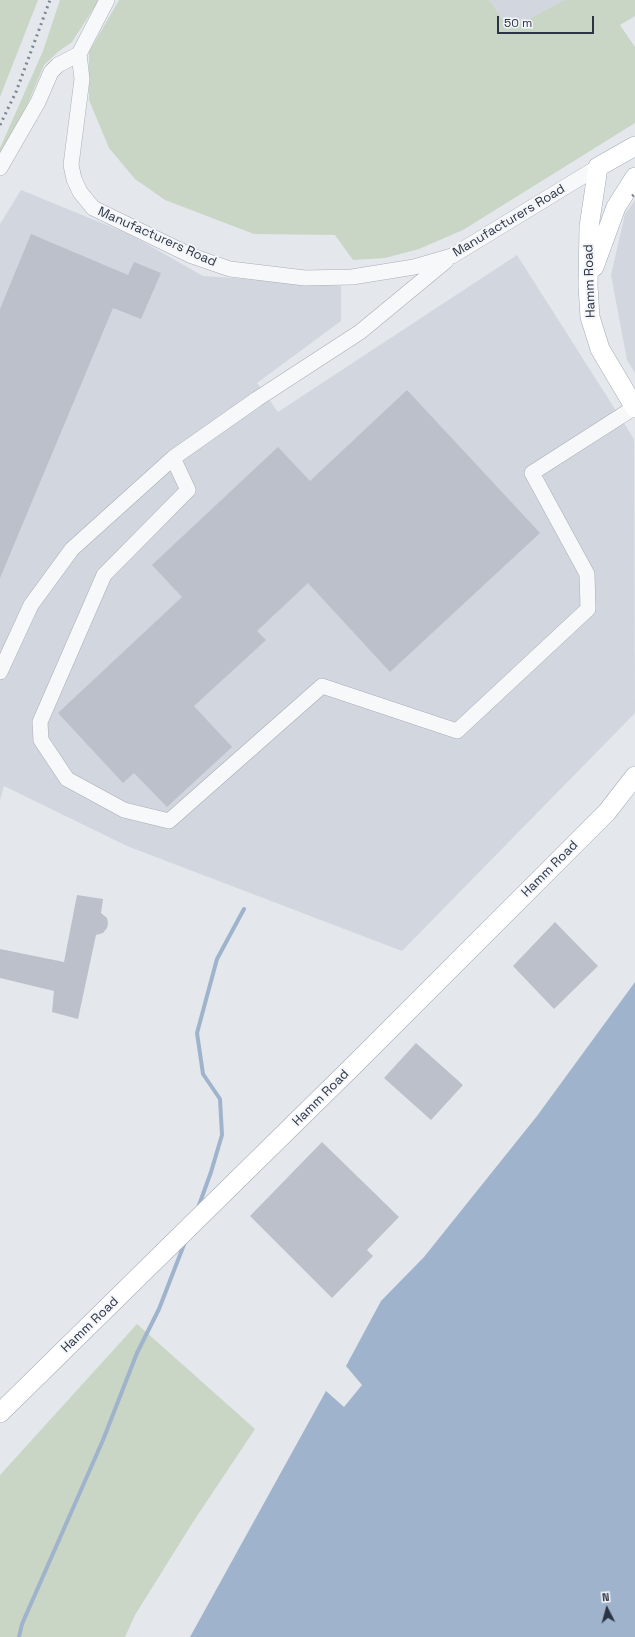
<!DOCTYPE html>
<html>
<head>
<meta charset="utf-8">
<style>
  body { margin:0 }
  #map { position:relative; width:635px; height:1637px; overflow:hidden; background:#e4e7ec; font-family:"Space Grotesk",sans-serif }
  canvas { display:block }
  .north { position:absolute; left:587px; top:1589px; width:40px; height:40px; -webkit-text-stroke:3px #f4f6f9; paint-order:stroke; rotate:354deg; font-size:11px; font-weight:700; line-height:16px; text-align:center; color:#2b3445 }
  .north::after { content:''; display:block; margin:auto; width:14px; height:18px; background:#2b3445; clip-path:polygon(50% 0,100% 100%,50% 72%,0 100%) }
  .scale { position:absolute; left:497px; top:16px; width:97px; height:18px; box-sizing:border-box; border:2px solid #2b3445; border-top:0; padding-left:5px; font-size:12px; line-height:14px; white-space:nowrap; color:#2b3445; -webkit-text-stroke:3px #f4f6f9; paint-order:stroke }
</style>
</head>
<body>
<div id="map">
<canvas width="635" height="1637"></canvas>
<div class="north">N</div>
<div class="scale">50 m</div>
</div>
<script>
const g = document.querySelector('canvas').getContext('2d');
g.lineJoin = 'round';
function fillPath(path, color) { g.fillStyle = color; g.fill(path, 'evenodd'); }
function strokePath(path, color, width, dash) { g.strokeStyle = color; g.lineWidth = width; g.lineCap = dash ? 'butt' : 'round'; g.setLineDash(dash || []); g.stroke(path); }
function label(font, color, halo, rows, align = 'center') {
  g.font = font + ' "Space Grotesk",sans-serif'; g.lineWidth = 4; g.setLineDash([]); g.textBaseline = 'middle'; g.strokeStyle = halo; g.fillStyle = color; for (const [text, x, y, turn = 0] of rows) {
    g.save(); g.translate(x, y); g.rotate((+turn || 0) * Math.PI / 180); g.textAlign = isNaN(turn) ? turn : align; if (halo) g.strokeText(text, 0, 0); g.fillText(text, 0, 0); g.restore();
  }
}
const built = new Path2D(`
  M 489,0 L 564,0 L 510,29 Z
  M 21,190 L 131,235 L 203,276 L 341,286 L 341,321 L 257,383 L 278,412 L 517,255 L 634,439 L 635,713 L 402,951 L 127,846 L 4,786 L 0,800 L 0,224 Z
  M 635,200 L 635,373 L 627,360 L 611,275 L 625,214 Z`);
const green = new Path2D(`
  M 0,0 L 38,0 L 0,97 Z
  M 60,0 L 99,0 L 72,42 L 59,51 L 44,65 L 20,122 L 0,157 L 0,148 L 43,51 Z
  M 119,0 L 489,0 L 510,29 L 564,0 L 635,0 L 635,16 L 620,25 L 635,47 L 635,123 L 463,230 L 419,249 L 385,258 L 353,260 L 335,235 L 254,234 L 165,200 L 135,179 L 109,148 L 89,100 L 89,52 Z
  M 137,1324 L 255,1429 L 193,1522 L 135,1615 L 125,1637 L 0,1637 L 0,1475 Z`);
const water = new Path2D(`
  M 635,982 L 635,1637 L 190,1637 L 326,1391 L 344,1407 L 362,1385 L 346,1366 L 381,1301 L 424,1257 L 537,1116 Z`);
const stream = new Path2D(`
  M 198,1208 L 211,1172 L 222,1135 L 220,1099 L 203,1074 L 197,1033 L 217,959 L 244,909
  M 19,1637 L 22,1624 L 103,1440 L 137,1353 L 159,1309 L 185,1242`);
const building = new Path2D(`
  M 31,234 L 128,275 L 134,262 L 161,273 L 141,319 L 113,308 L 0,578 L 0,309 Z
  M 407,390 L 540,533 L 390,672 L 308,583 L 257,631 L 266,640 L 194,706 L 232,747 L 167,807 L 134,773 L 123,783 L 58,713 L 182,597 L 152,565 L 278,447 L 310,481 Z
  M 77,895 L 103,899 L 101,913 L 107,918 L 108,923 L 107,928 L 103,933 L 96,935 L 78,1019 L 52,1012 L 54,991 L 0,978 L 0,949 L 64,962 Z
  M 555,922 L 598,966 L 554,1009 L 513,966 Z
  M 416,1043 L 463,1085 L 431,1120 L 384,1078 Z
  M 322,1142 L 399,1217 L 367,1250 L 373,1256 L 332,1298 L 250,1216 Z`);
const minor = new Path2D(`
  M 79,54 L 82,79 L 71,165 L 74,179 L 80,192 L 93,208 L 192,256 L 230,269 L 305,278 L 352,277 L 414,267 L 452,256 L 598,167
  M 79,54 L 107,0
  M 0,168 L 38,102 L 51,72 L 58,65 L 79,54
  M 173,458 L 188,490 L 104,575 L 40,722 L 41,740 L 67,779 L 124,810 L 169,821 L 322,686 L 457,731 L 588,609 L 587,574 L 532,473 L 635,407
  M 0,672 L 31,605 L 72,549 L 173,458 L 257,399 L 360,332 L 446,261`);
const major = new Path2D(`
  M 635,146 L 598,167 L 589,227 L 588,286 L 590,317 L 600,349 L 635,408
  M 594,267 L 616,207 L 635,177
  M 0,1413 L 353,1066 L 607,812 L 635,776`);
const rail = new Path2D(`
  M 0,125 L 16,92 L 50,0
  M 632,196 L 635,194`);
const streetNames = [
  ["Manufacturers Road",509,221,-31],
  ["Manufacturers Road",157,237,24],
  ["Hamm Road",590,281,-92],
  ["Hamm Road",550,869,-45],
  ["Hamm Road",321,1098,-45],
  ["Hamm Road",90,1325,-44]
];
fillPath(built, '#d2d6de');
fillPath(green, '#c9d6c5');
fillPath(water, '#9fb4cc');
strokePath(stream, '#9fb4cc', 4);
fillPath(building, '#bbc0ca');
strokePath(minor, '#a9aeb7', 16);
strokePath(major, '#a3abb8', 20);
strokePath(minor, '#f7f8fa', 15);
strokePath(major, '#fff', 19);
strokePath(rail, '#7d8696', 3, [2, 4]);
label('13px', '#2b3445', '#f4f6f9', streetNames);
</script>
</body>
</html>
